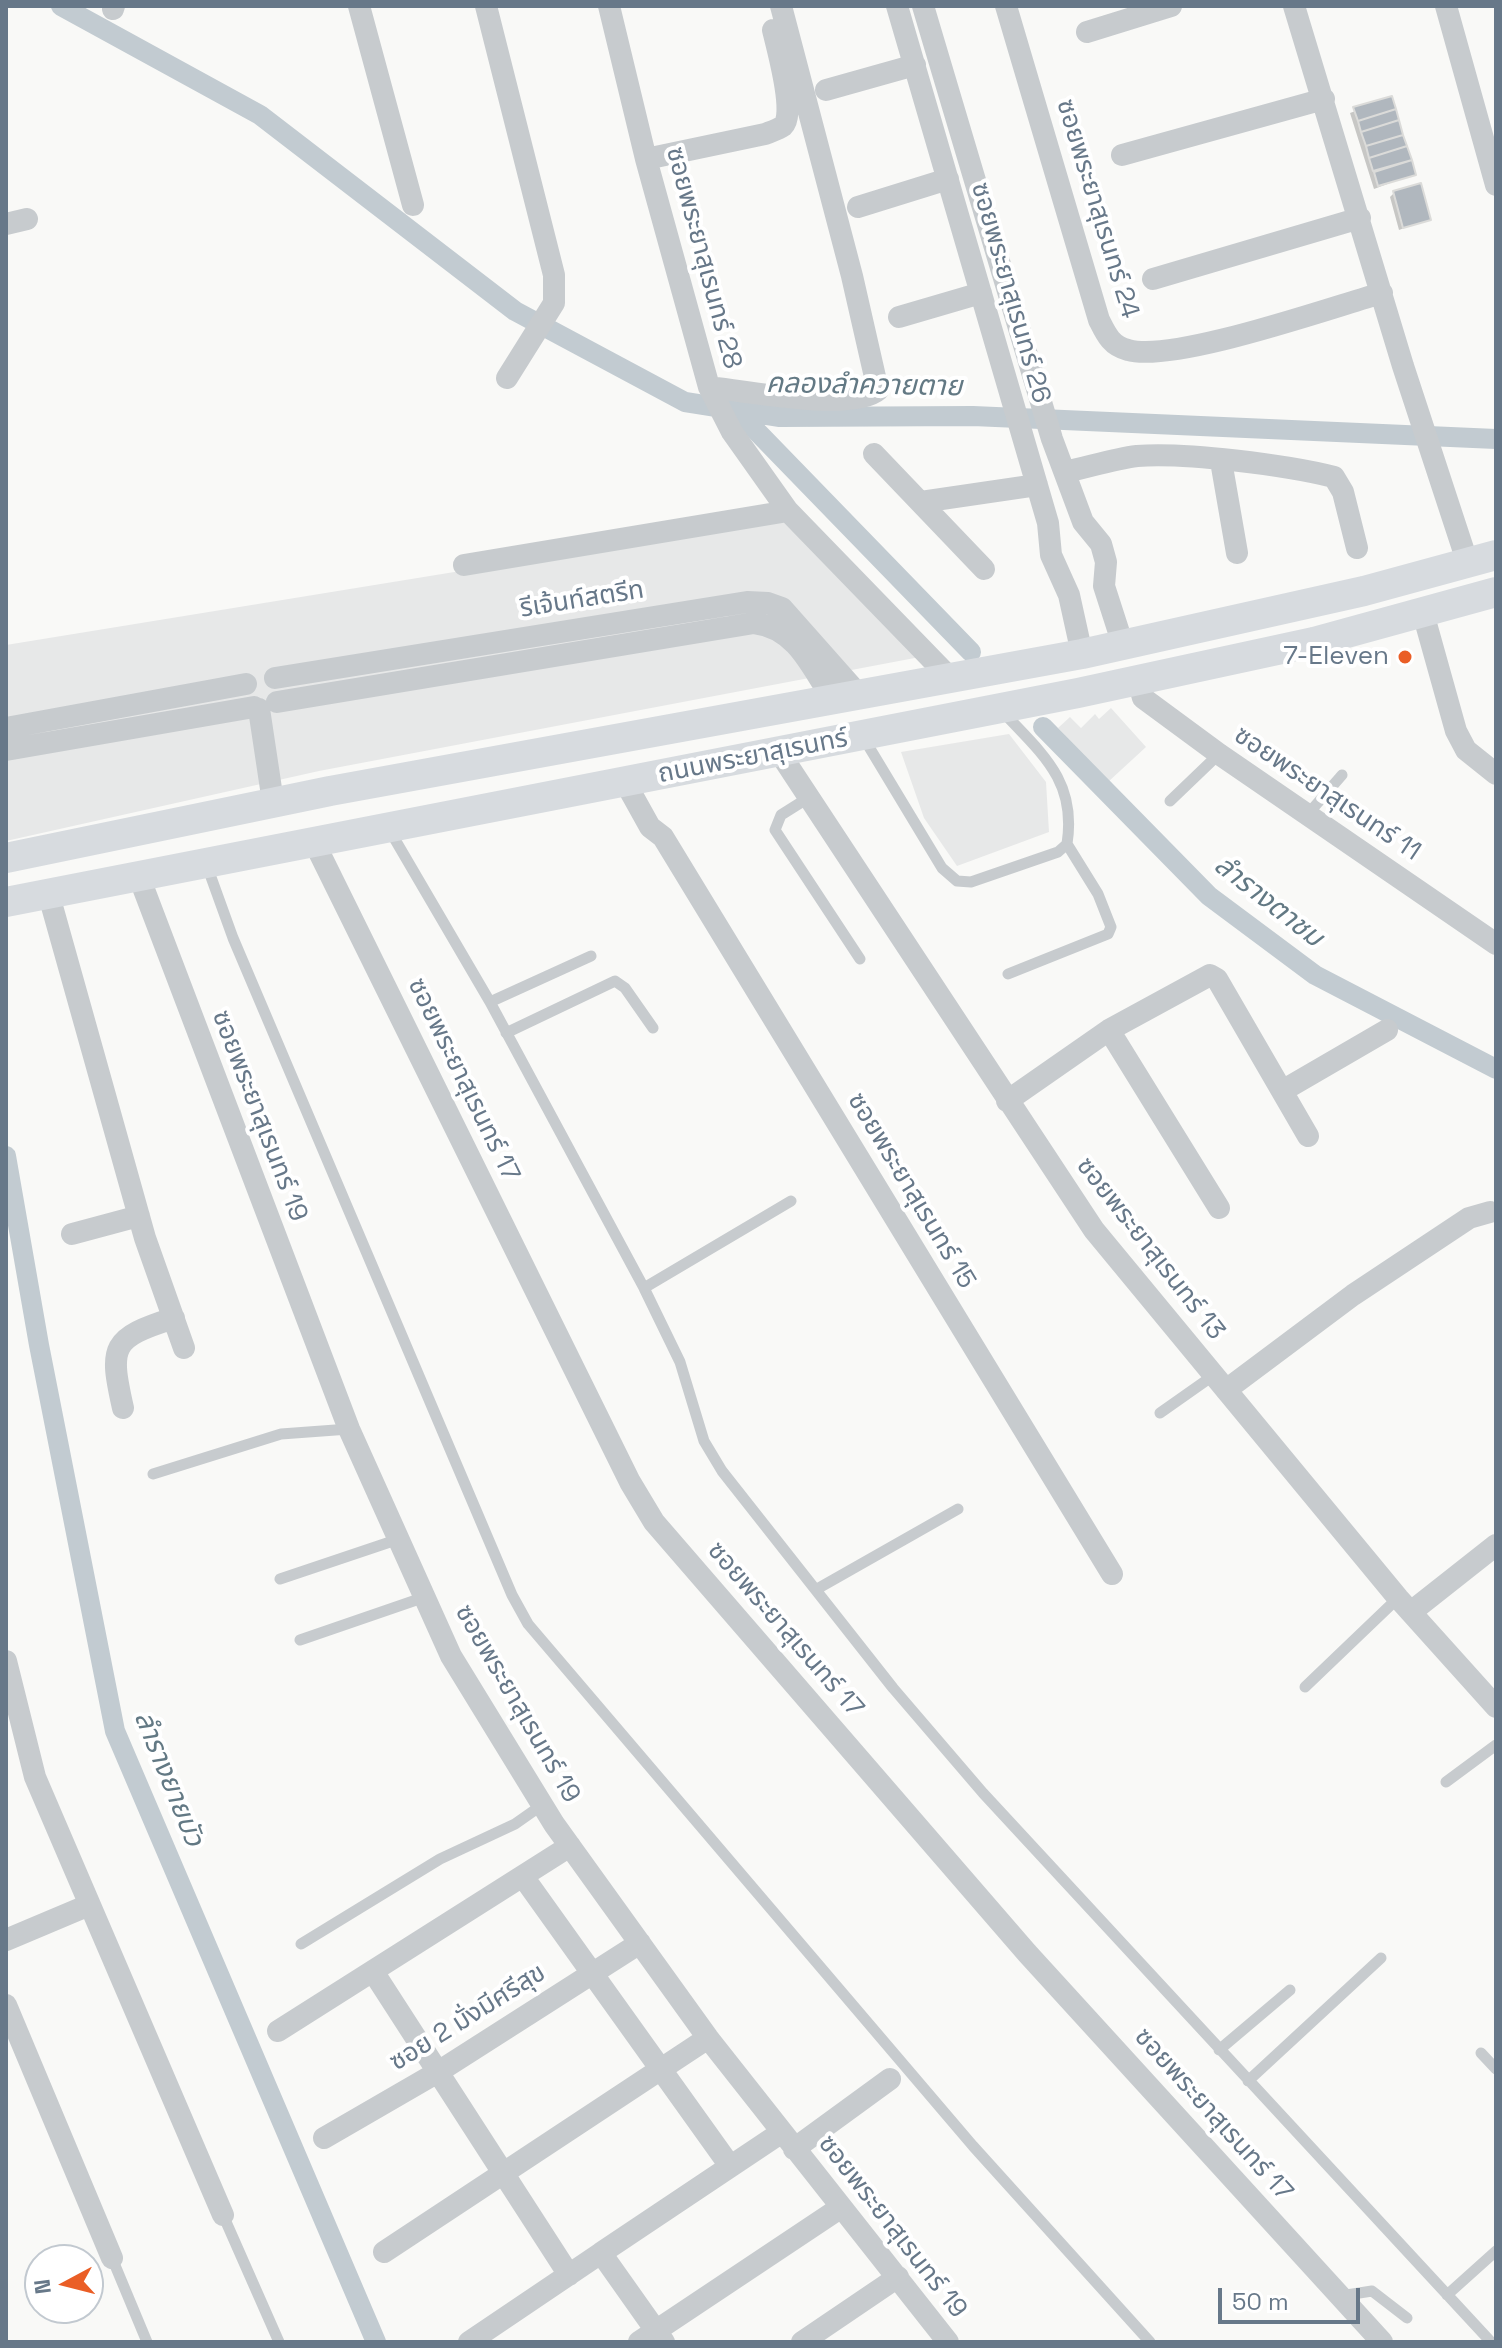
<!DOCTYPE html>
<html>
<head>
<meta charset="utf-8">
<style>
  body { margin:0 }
  #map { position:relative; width:1502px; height:2348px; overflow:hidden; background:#f9f9f7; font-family:"Space Grotesk",sans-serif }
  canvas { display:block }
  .frame { position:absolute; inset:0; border:8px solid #677889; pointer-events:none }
  .north { position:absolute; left:24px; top:2244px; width:80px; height:80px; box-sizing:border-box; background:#fff; border:2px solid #c2c9d0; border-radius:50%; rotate:263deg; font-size:22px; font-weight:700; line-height:32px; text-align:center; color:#677889 }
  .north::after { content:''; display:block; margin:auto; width:28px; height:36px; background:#ea5e26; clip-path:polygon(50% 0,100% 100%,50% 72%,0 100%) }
  .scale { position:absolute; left:1218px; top:2288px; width:142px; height:36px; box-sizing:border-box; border:4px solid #677889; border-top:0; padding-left:10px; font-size:24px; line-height:28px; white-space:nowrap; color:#677889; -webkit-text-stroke:6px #fff; paint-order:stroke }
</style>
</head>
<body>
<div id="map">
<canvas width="1502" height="2348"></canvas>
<div class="frame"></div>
<div class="north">N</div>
<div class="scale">50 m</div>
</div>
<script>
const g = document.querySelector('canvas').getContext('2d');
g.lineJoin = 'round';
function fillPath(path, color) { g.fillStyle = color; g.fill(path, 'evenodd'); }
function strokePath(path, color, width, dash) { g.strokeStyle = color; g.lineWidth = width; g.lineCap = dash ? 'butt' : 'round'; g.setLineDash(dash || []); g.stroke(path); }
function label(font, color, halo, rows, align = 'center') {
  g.font = font + ' "Space Grotesk","Noto Sans Thai",sans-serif'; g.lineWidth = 8; g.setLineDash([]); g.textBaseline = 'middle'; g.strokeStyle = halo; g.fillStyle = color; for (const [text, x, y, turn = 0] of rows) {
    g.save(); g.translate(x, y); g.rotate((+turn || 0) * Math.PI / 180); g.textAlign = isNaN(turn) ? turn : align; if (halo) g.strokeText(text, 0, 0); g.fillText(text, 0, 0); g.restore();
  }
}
const built = new Path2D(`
  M 786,518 L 920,657 L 319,771 L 6,841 L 6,645 Z
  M 1111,708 L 1146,747 L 1108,782 L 1058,728 L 1070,717 L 1081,728 L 1095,714 L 1099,719 Z
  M 1009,734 L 1046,782 L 1049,832 L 957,866 L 924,818 L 901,752 Z`);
const shadow = new Path2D(`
  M 1390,98 L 1414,174 L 1374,189 L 1350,113 Z
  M 1394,193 L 1429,219 L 1399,230 L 1390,197 Z`);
const canal = new Path2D(`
  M 61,6 L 260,115 L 515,311 L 685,402 L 780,417 L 973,416 L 1496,439
  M 739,413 L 971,652
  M 1043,727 L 1209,896 L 1315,975 L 1496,1069
  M 6,1156 L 39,1345 L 115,1731 L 376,2342`);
const building = new Path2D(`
  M 1392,96 L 1396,109 L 1358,121 L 1353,107 Z
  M 1396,109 L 1399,120 L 1361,132 L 1358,121 Z
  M 1399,120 L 1403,135 L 1366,146 L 1361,132 Z
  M 1403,135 L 1407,146 L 1369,158 L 1366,146 Z
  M 1407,146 L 1412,160 L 1373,171 L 1369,158 Z
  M 1412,160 L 1416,175 L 1378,186 L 1374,172 Z
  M 1421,183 L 1431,220 L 1403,228 L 1393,191 Z`);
const lane = new Path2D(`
  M 863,737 L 942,868 L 957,881 L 971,882 L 1058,852 L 1067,844 C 1077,780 1041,753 1002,711
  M 808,798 L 781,815 L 775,830 L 860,959
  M 1170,801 L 1219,754
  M 1308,814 L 1342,775
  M 390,831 L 490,1002 L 644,1288 L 680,1362 L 704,1441 L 722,1471 L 893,1688 L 983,1793 L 1491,2342
  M 207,866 L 233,938 L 512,1595 L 528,1624 L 973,2146 L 1150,2342
  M 1008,974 L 1108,934 L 1111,927 L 1098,894 L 1067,844
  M 490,1002 L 591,956
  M 506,1033 L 615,981 L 625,988 L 653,1028
  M 644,1288 L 791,1201
  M 1160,1413 L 1214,1375
  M 153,1474 L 281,1434 L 349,1429
  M 280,1579 L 399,1539
  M 817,1589 L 958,1509
  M 300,1640 L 425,1597
  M 1305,1687 L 1398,1598
  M 1446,1782 L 1496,1745
  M 301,1944 L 440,1859 L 515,1824 L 542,1805
  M 1219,2050 L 1290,1990
  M 1481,2053 L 1496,2069
  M 1248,2081 L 1381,1958
  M 223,2215 L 279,2342
  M 112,2258 L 147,2342
  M 1447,2295 L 1496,2251
  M 1340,2296 L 1372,2291 L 1407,2318`);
const street = new Path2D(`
  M 359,6 L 413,205
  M 486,6 L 554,275 L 554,303 L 507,378
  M 609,6 L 646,159 L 709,387 L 732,432 L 788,511 L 951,679
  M 897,6 L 1048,523 L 1051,555 L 1069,595 L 1082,654
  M 923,6 L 1052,439 L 1083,522 L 1101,544 L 1106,562 L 1104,586 L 1123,645
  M 1006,6 L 1099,320 C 1106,334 1111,346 1128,350 C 1173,363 1329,308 1382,293
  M 1294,6 L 1403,366 L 1468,564
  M 1446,6 L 1496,185
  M 113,9 L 114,6
  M 1087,32 L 1171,6
  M 826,90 L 915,65
  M 1122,155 L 1324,99
  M 646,159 L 765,134 C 770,132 779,129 783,126 C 796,115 777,47 773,30
  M 858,207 L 948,179
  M 6,224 L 27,219
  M 1153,279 L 1360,218
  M 899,317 L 981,293
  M 709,387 C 744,391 853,412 878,390 L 852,276 L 781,6
  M 874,454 L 984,569
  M 1221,461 L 1237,553
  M 1065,472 C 1089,467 1113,459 1137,456 C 1184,452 1287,465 1334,477 L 1343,492 L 1357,548
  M 921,502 L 1037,485
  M 464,565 L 788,511
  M 1423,613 L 1456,731 L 1466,750 L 1496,774
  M 275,678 L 747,602 L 768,603 L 782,608 L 860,696
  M 1138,680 L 1143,698 L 1219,754 L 1496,944
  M 277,702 L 754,623 C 797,628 812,668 834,702
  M 259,709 L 273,802
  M 6,728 L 246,684
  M 6,750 L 254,707
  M 779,752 L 1094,1230 L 1398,1598 L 1496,1707
  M 625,782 L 650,827 L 663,837 L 1112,1574
  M 313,840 L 630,1482 L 654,1522 L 1027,1953 L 1382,2342
  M 138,874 L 349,1429 L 451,1656 L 554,1824 L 708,2038 L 948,2342
  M 48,892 L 145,1238 L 184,1348
  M 1109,1030 L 1219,1208
  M 1282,1091 L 1387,1030
  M 1007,1101 L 1109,1030 L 1210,975 L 1217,979 L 1308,1136
  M 72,1234 L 139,1216
  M 1226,1390 L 1353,1295 L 1469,1218 L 1490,1212
  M 123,1408 C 109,1346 111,1338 174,1318
  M 1411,1612 L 1496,1545
  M 6,1661 L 35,1777 L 223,2215
  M 524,1878 L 730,2166
  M 6,1940 L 89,1905
  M 374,1973 L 569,2275
  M 6,2005 L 112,2258
  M 278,2031 L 570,1846
  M 324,2138 L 438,2072 L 640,1943
  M 794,2149 L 890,2079
  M 384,2252 L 708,2038
  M 601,2253 L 782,2132
  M 469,2342 L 601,2253 L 664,2342
  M 639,2342 L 840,2208
  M 802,2342 L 898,2277`);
const secondary = new Path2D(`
  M 6,858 L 330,791 L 1082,654 L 1364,591 L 1496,555
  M 6,902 L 1078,693 L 1314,642 L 1496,592`);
const markers = [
  [1405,657,8,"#ea5e26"]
];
const streetNames = [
  ["ซอยพระยาสุเรนทร์ 24",1097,209,73],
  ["ซอยพระยาสุเรนทร์ 28",703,258,75],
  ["ซอยพระยาสุเรนทร์ 26",1010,293,74],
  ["รีเจ้นท์สตรีท",582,600,-9],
  ["ถนนพระยาสุเรนทร์",753,757,-11],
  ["ซอยพระยาสุเรนทร์ 11",1327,794,34],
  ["ซอยพระยาสุเรนทร์ 17",463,1080,64],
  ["ซอยพระยาสุเรนทร์ 19",259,1116,69],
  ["ซอยพระยาสุเรนทร์ 15",911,1191,59],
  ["ซอยพระยาสุเรนทร์ 13",1150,1249,52],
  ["ซอยพระยาสุเรนทร์ 17",785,1630,49],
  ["ซอยพระยาสุเรนทร์ 19",517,1704,60],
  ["ซอย 2 มั่งมีศรีสุข",468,2018,-32],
  ["ซอยพระยาสุเรนทร์ 17",1213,2115,48],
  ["ซอยพระยาสุเรนทร์ 19",892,2227,52]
];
const poiNames = [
  ["7-Eleven",1389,657]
];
const waterNames = [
  ["คลองลำควายตาย",864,386,1],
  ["ลำรางตาชม",1268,902,38],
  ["ลำรางยายบัว",168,1779,68]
];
fillPath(built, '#e7e8e8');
fillPath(shadow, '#0003');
strokePath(canal, '#c2cbd1', 20);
fillPath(building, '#b0b7be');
strokePath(building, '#dbdbd9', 2);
strokePath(lane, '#c7cbce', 11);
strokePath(street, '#c7cbce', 22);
strokePath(secondary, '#d7dbdf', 30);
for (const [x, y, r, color] of markers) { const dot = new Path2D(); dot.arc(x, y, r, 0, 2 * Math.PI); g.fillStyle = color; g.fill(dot); strokePath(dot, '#fff', 3); }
label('26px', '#677889', '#fff', streetNames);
label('26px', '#677889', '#fff', poiNames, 'right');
label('italic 28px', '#637984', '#fff', waterNames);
</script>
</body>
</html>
